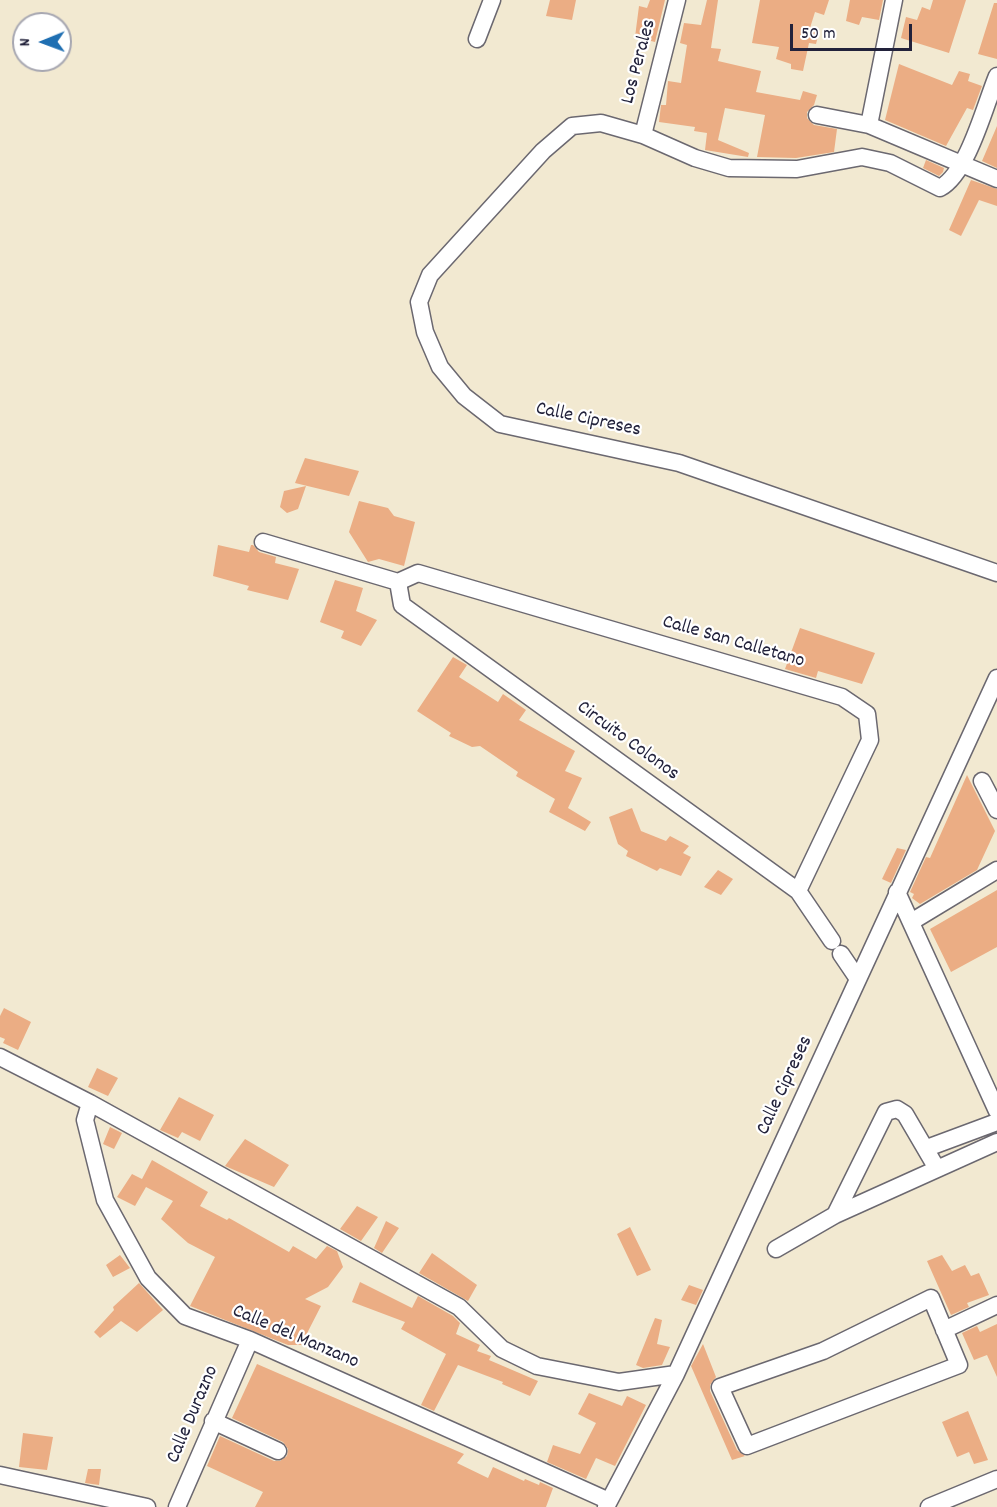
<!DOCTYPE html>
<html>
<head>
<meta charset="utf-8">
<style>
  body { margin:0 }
  #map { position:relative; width:997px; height:1507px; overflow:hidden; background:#f2e9d1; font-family:Dekko,sans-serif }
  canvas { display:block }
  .north { position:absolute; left:12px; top:12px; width:60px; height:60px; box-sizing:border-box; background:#fff; border:2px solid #a7a7b1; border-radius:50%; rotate:269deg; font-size:16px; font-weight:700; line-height:24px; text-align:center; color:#22223b }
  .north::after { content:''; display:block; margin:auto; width:21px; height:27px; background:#1f6fb2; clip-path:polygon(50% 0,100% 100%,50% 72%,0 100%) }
  .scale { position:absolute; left:790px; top:24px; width:122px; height:27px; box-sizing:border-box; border:3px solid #22223b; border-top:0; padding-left:8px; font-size:18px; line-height:21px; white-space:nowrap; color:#22223b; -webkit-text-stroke:4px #fff; paint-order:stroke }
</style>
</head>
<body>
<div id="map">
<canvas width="997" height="1507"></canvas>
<div class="north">N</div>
<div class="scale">50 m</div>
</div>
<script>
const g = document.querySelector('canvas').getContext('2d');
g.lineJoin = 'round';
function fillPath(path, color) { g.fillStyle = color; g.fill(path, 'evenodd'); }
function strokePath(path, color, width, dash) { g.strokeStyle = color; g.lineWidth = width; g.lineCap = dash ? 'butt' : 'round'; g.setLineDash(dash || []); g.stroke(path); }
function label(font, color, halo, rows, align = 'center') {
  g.font = font + ' Dekko,sans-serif'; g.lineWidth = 4.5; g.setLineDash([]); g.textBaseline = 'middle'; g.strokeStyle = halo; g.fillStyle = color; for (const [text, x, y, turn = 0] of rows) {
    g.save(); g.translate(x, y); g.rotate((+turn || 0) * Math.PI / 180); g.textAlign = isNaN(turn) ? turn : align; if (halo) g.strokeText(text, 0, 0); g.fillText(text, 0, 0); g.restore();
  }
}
const building = new Path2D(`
  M 550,0 L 576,0 L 572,20 L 546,16 Z
  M 650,0 L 665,0 L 655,42 L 635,37 L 639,6 L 647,8 Z
  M 707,0 L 718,0 L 711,48 L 721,49 L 718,61 L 761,71 L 756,92 L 800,100 L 803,91 L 817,95 L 814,105 L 807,112 L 807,118 L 814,125 L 837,129 L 834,152 L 796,158 L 757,157 L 765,115 L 725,108 L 718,140 L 749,153 L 748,157 L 705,150 L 707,133 L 694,131 L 695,127 L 659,122 L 661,105 L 666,105 L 668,81 L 681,83 L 687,45 L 680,43 L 684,23 L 701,25 Z
  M 760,0 L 829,0 L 824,15 L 815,12 L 810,28 L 819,32 L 816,44 L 809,43 L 803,71 L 791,69 L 791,64 L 776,59 L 779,47 L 752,43 Z
  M 850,0 L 883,0 L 879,20 L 862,17 L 859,25 L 846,21 Z
  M 933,0 L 966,0 L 949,53 L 901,38 L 906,17 L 917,20 L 922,7 L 930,10 Z
  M 994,3 L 997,3 L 997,59 L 978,54 Z
  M 899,64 L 952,85 L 959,71 L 970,74 L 968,81 L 982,86 L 973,110 L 967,108 L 946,146 L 885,120 Z
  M 997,126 L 997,168 L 982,161 Z
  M 926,160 L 944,168 L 943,172 L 939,176 L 923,168 Z
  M 971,180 L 997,189 L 997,206 L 979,200 L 961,236 L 949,230 Z
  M 305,458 L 359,471 L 349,496 L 295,483 Z
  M 306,486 L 298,509 L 287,513 L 280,507 L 284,491 Z
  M 359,501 L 388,508 L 394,516 L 415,522 L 404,566 L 379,559 L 368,562 L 349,532 Z
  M 218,545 L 249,552 L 251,545 L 253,545 L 259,552 L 276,557 L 275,563 L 299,569 L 288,600 L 247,590 L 249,586 L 213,576 Z
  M 335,580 L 363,588 L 356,611 L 377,620 L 361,646 L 341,638 L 344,631 L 320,622 Z
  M 800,628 L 875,653 L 862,684 L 818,671 L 816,678 L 785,669 Z
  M 453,657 L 467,665 L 459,677 L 498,702 L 503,694 L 526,710 L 519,720 L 575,751 L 565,771 L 582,778 L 568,808 L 591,822 L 585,831 L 549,812 L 555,799 L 516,776 L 518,772 L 480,746 L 472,747 L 449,736 L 451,733 L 417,711 Z
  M 967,775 L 995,831 L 977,870 L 920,904 L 912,898 L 914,894 L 910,892 L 926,857 L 930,858 Z
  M 632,808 L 641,831 L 666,841 L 670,836 L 689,846 L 683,853 L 691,857 L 681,876 L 660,868 L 657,871 L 626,856 L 628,851 L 618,844 L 609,817 Z
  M 897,848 L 906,850 L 891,883 L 882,879 Z
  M 718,870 L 733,879 L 721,895 L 704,887 Z
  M 997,890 L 997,947 L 951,972 L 930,929 Z
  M 4,1008 L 31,1022 L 18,1050 L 3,1043 L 5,1039 L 0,1037 L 0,1016 Z
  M 97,1068 L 118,1078 L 108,1096 L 88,1087 Z
  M 179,1097 L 214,1115 L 200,1141 L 182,1132 L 178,1138 L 160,1130 Z
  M 110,1127 L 122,1133 L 114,1149 L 103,1144 Z
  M 245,1139 L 289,1165 L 274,1187 L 225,1166 Z
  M 152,1160 L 208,1192 L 200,1206 L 227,1220 L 229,1218 L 289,1252 L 293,1246 L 316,1259 L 327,1246 L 337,1251 L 343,1267 L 328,1287 L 305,1299 L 321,1306 L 301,1345 L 288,1345 L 190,1306 L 215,1257 L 188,1243 L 161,1219 L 173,1201 L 146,1187 L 135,1206 L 117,1197 L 132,1174 L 142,1179 Z
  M 357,1206 L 378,1217 L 361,1241 L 340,1229 Z
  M 386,1221 L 399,1228 L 382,1253 L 374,1248 Z
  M 630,1227 L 651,1270 L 637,1276 L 617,1234 Z
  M 432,1253 L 477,1285 L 468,1301 L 419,1273 Z
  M 120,1255 L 130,1268 L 113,1277 L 106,1265 Z
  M 942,1255 L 952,1271 L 965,1265 L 971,1276 L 979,1273 L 989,1295 L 967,1303 L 969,1307 L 951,1315 L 927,1261 Z
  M 360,1282 L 412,1308 L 418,1296 L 453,1316 L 460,1323 L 456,1334 L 480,1345 L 477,1351 L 491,1356 L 489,1360 L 538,1381 L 530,1396 L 502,1384 L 503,1382 L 458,1365 L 434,1411 L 421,1405 L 446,1354 L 401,1329 L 405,1322 L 352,1302 Z
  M 139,1283 L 163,1310 L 137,1332 L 121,1321 L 100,1338 L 94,1332 L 114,1310 L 113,1307 Z
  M 689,1285 L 703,1290 L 696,1305 L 681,1300 Z
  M 655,1318 L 662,1320 L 657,1344 L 670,1347 L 662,1365 L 643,1368 L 636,1365 Z
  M 997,1324 L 997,1377 L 987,1355 L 974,1360 L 962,1333 L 977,1326 L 980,1332 Z
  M 703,1344 L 716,1377 L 710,1385 L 710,1391 L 737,1450 L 745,1456 L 732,1460 L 691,1366 Z
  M 257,1364 L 464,1454 L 457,1463 L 488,1478 L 493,1467 L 524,1481 L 525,1479 L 539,1485 L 540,1482 L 553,1488 L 546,1507 L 255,1507 L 263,1492 L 207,1466 L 220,1436 L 274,1461 L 280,1461 L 287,1456 L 288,1449 L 283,1442 L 232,1418 Z
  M 589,1393 L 622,1406 L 627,1396 L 646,1405 L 615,1466 L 596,1458 L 586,1479 L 547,1462 L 553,1445 L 580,1454 L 596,1423 L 578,1414 Z
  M 968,1411 L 988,1460 L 974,1464 L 969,1452 L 957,1457 L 942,1422 Z
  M 23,1433 L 53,1437 L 47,1470 L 19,1467 Z
  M 88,1469 L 101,1469 L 99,1485 L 85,1483 Z`);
const street = new Path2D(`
  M 477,39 L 492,0
  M 997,76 C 985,105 968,173 940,188 L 890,163 L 862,157 L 797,169 L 729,168 L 695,158 L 643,135 L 601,123 L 572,126 L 543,151 L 430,275 L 419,302 L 425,332 L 440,367 L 464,396 L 500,424 L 679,463 L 997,573
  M 817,115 L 869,125 L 997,179
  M 869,125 L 894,0
  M 643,135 L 677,0
  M 263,542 L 398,582
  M 398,582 L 418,573 L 842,697 L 867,714 L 870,740 L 798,891
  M 398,582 L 402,605 L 798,891 L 832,941
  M 982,781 L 997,810
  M 897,892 L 997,1111
  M 911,922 L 997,870
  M 841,954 L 858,979
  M 0,1057 L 90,1103 L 459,1307 L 502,1349 L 537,1366 L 619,1382 L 676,1374
  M 90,1103 L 85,1120 L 105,1200 L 148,1278 L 185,1316 L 250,1340 L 609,1501
  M 927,1148 L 997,1122
  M 835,1215 L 886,1112 L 897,1109 L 905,1114 L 936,1167
  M 776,1249 L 835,1215 L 997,1142
  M 931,1298 L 959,1365 L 747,1446 L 720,1387 L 823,1351 Z
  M 944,1330 L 997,1305
  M 213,1421 L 278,1451
  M 0,1475 L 147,1507
  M 177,1507 L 250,1340
  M 606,1507 L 676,1374 L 997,678
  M 929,1507 L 997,1479`);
const streetNames = [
  ["Los Perales",640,62,-75],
  ["Calle Cipreses",588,421,12],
  ["Calle San Calletano",733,643,16],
  ["Circuito Colonos",627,742,36],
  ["Calle Cipreses",786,1086,-65],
  ["Calle del Manzano",295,1338,23],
  ["Calle Durazno",194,1415,-67]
];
fillPath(building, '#ebad84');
strokePath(street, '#6b6870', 19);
strokePath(street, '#fff', 16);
label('20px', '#22223b', '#fff', streetNames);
</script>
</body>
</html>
